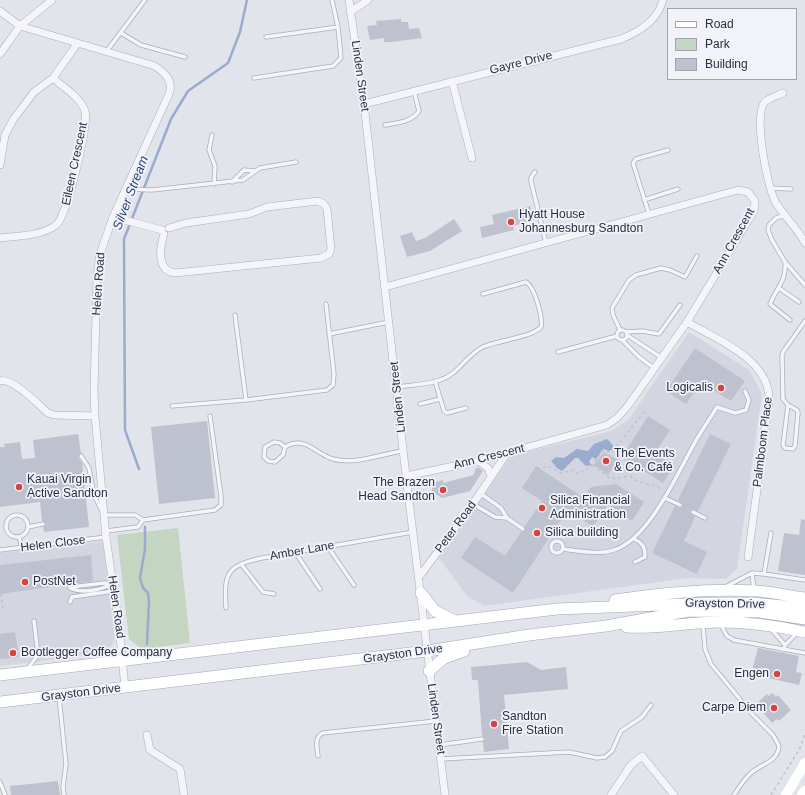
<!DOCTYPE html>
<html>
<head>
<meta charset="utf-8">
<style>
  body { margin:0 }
  #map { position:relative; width:805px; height:795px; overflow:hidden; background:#e2e4eb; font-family:Arial,sans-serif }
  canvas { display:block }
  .legend { position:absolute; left:667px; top:8px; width:130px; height:72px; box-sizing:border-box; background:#f1f3f8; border:1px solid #a1a4b0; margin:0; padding:5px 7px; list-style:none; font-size:12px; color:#292e44 }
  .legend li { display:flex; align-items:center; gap:8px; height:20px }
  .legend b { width:20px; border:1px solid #a1a4b0 }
</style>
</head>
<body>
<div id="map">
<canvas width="805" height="795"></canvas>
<ul class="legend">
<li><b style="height:5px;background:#fff"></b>Road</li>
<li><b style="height:11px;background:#c4d5c2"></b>Park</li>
<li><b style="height:11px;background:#bec2ce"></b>Building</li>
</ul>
</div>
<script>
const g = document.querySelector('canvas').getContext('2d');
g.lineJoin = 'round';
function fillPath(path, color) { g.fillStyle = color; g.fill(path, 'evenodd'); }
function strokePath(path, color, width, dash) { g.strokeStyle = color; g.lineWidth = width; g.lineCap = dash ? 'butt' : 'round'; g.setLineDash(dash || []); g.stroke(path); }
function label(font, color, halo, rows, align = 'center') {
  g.font = font + ' Arial,sans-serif'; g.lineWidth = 3.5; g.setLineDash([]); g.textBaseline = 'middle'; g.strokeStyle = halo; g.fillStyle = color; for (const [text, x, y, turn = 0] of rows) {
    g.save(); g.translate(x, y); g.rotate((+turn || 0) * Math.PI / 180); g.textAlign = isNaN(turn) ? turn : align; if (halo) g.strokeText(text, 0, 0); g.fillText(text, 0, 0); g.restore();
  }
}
const built = new Path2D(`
  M 689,332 L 749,370 L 762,394 L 737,569 L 726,579 L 687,578 L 484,606 L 467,596 L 439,558 L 511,456 L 611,431 L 628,420 Z
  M 103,541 L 115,639 L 112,646 L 105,650 L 66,658 L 0,666 L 0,553 Z`);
const green = new Path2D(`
  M 178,528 L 190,643 L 142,649 L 129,639 L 117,535 Z`);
const water = new Path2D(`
  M 607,439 L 613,445 L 613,449 L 609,451 L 603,449 L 596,459 L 592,457 L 589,462 L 592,465 L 586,466 L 578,458 L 575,458 L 562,471 L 557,468 L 551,461 L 556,457 L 564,458 L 577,449 L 588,451 L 594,444 Z`);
const stream = new Path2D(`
  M 139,469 L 125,430 L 124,239 L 171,119 L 188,91 L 228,63 L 240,32 L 247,0
  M 145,527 L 145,549 L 140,578 L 143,588 L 148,593 L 149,602 L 147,644`);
const building = new Path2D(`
  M 401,19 L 401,22 L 408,22 L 409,29 L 419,28 L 422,38 L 391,42 L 384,42 L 384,38 L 370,40 L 367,26 L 377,25 L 376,21 Z
  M 530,206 L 534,220 L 513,226 L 514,230 L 482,238 L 480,227 L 494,224 L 492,215 Z
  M 454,219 L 462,231 L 430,251 L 407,257 L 400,236 L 412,232 L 416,241 L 425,238 Z
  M 695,348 L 745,381 L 731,401 L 701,383 L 686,404 L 666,391 Z
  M 648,416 L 670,430 L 655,453 L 674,466 L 663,483 L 622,457 Z
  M 207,421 L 215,498 L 159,504 L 151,427 Z
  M 78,434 L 81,453 L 78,457 L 82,463 L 89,527 L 44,532 L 43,527 L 46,524 L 42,521 L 40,502 L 0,507 L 0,447 L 5,447 L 4,444 L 20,442 L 22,459 L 35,458 L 33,440 Z
  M 710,434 L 731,444 L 698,511 L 693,509 L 690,511 L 691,514 L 695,517 L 684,541 L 707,552 L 697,574 L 652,553 L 675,506 L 680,508 L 683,507 L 682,503 L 678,500 Z
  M 604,452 L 618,460 L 608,475 L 594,465 Z
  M 536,466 L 584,498 L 591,487 L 616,484 L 644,502 L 632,521 L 608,505 L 593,527 L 568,509 L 513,593 L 461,558 L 475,537 L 505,556 L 521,532 L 525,531 L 525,526 L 542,501 L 522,488 Z
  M 478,467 L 483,471 L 470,491 L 442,498 L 432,492 L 432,483 L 443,480 L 443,483 L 474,475 L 475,469 Z
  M 801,519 L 805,520 L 805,575 L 778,571 L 784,533 L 799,535 Z
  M 91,555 L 93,581 L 0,594 L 0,565 Z
  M 15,632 L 19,657 L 0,659 L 0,634 Z
  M 758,648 L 799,656 L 796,672 L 802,673 L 799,685 L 751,674 Z
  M 527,662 L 541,670 L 566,667 L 568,689 L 504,695 L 509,749 L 484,752 L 483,742 L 485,739 L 482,736 L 478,680 L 472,680 L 471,667 Z
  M 772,693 L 776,697 L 778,695 L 791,710 L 779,721 L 777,719 L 772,723 L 756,704 L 767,694 L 769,696 Z
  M 58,781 L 60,795 L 11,795 L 10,786 Z`);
const path = new Path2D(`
  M 593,465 L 611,479 L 630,476 C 638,485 653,483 663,490
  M 523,488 L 537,468 L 550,467 L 561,473 L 574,470 L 578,474 L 593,465 L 602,451 L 612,452 L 645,411
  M 1,594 L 3,609
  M 771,795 L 800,748 L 805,734`);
const service = new Path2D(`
  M 121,33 L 141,45 L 185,57
  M 266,37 L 338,27
  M 106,52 L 145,0
  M 254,78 L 333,66 L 341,58 L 338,27 L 332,0
  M 385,125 C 397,123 412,122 419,111 L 414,91
  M 212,135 L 209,150 L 215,166 L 214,184
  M 535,172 L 531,178 L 531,181 L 546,243
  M 232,182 L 244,170 L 255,171
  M 771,188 L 791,189
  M 126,189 L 152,190 L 243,180 L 260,168 L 296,162
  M 644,200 L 678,189
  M 649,214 L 633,163 L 636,159 L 668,150
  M 785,215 L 776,218 L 769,225 L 768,230 L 772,240 L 785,262 C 787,280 776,289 770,304 L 790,320
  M 785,262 L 805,285
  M 779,288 L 799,302
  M 235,315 L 246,400
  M 620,330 L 613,315 L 612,308 L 629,280 L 636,275 L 661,268 L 670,270 L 685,277 L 697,256
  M617 335a5 5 0 1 1 10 0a5 5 0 1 1-10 0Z
  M 626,332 L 642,331 L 659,334 L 680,305
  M 329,334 L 389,322
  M 627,335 L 662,358
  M 622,340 L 639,357 L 654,368
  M 558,352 L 617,336
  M 435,381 L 444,411 L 447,413 L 466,408
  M 397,387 C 410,385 426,385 440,380 C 458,375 466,355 483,347 C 498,340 531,338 541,327 C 543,318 535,287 526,282 L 483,294
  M 420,404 L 440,399
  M 788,405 L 783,445 L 785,448 L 793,449 L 795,446 L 798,413 L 797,410 L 788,405 L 783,399 L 782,356 L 783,352 L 805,321
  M 172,406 L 246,400 L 327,390 L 333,385 L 334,374 L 326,304
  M 285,447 L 280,443 L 274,442 L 265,447 L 264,457 L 268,461 L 275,462 L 283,455 L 285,447 C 306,435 315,454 333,459 C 355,465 381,454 403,451
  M 81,456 L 89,468 L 94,495 L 104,515 L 135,515 L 143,520 L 215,510 L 221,505 L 221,496 L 210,416
  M 480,493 L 501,508 L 507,518 L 523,529
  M 665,498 L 680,505
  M 473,504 L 495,517 L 507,518
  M 693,512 L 705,518
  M6 526a11 11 0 1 1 22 0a11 11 0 1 1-22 0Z
  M 28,527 L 43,524
  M 106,531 L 138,527 L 143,520
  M 771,533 L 764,574 L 805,580
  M 19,537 L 22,548
  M 634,539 C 643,543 645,547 645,557 L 635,562
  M551 547a6 6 0 1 1 12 0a6 6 0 1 1-12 0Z
  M 328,547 L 354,585
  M 563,549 C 579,551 599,555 614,550 C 651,538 679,469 698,437 C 704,427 711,417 717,407 L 735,413 L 746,410 L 749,400 L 745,391
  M 0,550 L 106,537
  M 295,552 L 320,589
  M 241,564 L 263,592 L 274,594
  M 752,573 L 754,590
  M 727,586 L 752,573 L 764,574
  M 71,587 L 104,583 L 112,584
  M 70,588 C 82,594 100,590 113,584
  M 70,602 L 72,597 L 114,591
  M 226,608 C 224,573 226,566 262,558 L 413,532
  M 703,625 L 705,649 L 711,664 L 753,715 L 773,735 L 779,746 C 778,762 761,764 751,773 C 744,779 739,787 734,795
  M 721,625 L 727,636 L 734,640 L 805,653
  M 771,629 L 785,645
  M 784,650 L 785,645 L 797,633
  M 28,668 L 38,655 L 34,621
  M 59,697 L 66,764 L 63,787 L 64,795
  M 439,745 L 482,739
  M 318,756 C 317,747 314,737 323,733 L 436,721
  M 441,759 L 569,752 L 597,758 L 605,757 L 612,751 L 621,731 L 642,717 L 651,705
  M 0,782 L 5,795`);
const minor = new Path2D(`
  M 349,0 L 364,104 L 406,476 L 445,795
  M 0,11 L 20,26 L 155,66 C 165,73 174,81 169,94 L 113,217 L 100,254 L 97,276 L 94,391 L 95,416 L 106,537 L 119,627 L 125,688
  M 350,12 L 368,0
  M 0,54 L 20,26 L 52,0
  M 452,81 L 472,158
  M 783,93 C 777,96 768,98 764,103 C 754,119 767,187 776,203 C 785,217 797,228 805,243
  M 364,104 L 621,39 C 639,32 658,20 663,0
  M 0,165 L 5,135 L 13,120 L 34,92 L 53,78 L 77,44
  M 113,217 L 162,230
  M 164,234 C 160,247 156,271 175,273 L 321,258 L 329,254 L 331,249 L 327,209 L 324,204 L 318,201 L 267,207 L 249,214 L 186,223 L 169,228
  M 0,238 C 17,236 42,236 56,225 C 67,217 89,124 85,111 C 80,97 63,87 53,78
  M 385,287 L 738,190 L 748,192 L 755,201 L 754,211 L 687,322 L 627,407 L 617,418 L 607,425 L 478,461 L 406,476
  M 687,322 C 718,340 771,360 769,401 L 748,557
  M 0,381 C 12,377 38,404 48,413 L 54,415 L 95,416
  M 478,461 L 488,468 L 491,476
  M 419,577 L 473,504 L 507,453
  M 147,735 L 150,750 L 180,769 L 184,795
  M 611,795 L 631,765 L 642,756 L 674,795`);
const secondary = new Path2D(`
  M 786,795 L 805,763
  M 802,795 L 805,791`);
const primary = new Path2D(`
  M 421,593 L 435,611 L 453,620
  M 615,600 C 662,593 709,588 756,591 C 773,592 789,596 805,598
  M 627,627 C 658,629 688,622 719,622 C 748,622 777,626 805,632
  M 429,671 L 444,658 L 464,651
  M 0,675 L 557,609 L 712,603 L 752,603 L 805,608
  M 0,702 L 427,651 L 529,635 L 606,626 L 689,611 L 760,612 L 805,619`);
const markers = [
  [511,222,4,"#d64340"],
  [721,388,4,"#d64340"],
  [606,461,4,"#d64340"],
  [19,487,4,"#d64340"],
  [443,490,4,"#d64340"],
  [542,508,4,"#d64340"],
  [537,533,4,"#d64340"],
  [25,582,4,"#d64340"],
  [13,653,4,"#d64340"],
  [777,674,4,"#d64340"],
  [774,708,4,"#d64340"],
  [494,724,4,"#d64340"]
];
const streetNames = [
  ["Gayre Drive",521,63,-14],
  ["Linden Street",360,76,82],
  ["Eileen Crescent",75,164,-78],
  ["Ann Crescent",734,241,-61],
  ["Helen Road",99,284,-86],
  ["Linden Street",398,397,-96],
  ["Palmboom Place",763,442,-83],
  ["Ann Crescent",489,457,-14],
  ["Peter Road",456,527,-54],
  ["Helen Close",53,544,-7],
  ["Amber Lane",302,551,-10],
  ["Grayston Drive",725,604,1],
  ["Helen Road",116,607,82],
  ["Grayston Drive",403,654,-8],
  ["Grayston Drive",81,693,-7],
  ["Linden Street",436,719,82]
];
const poiNames = [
  ["Hyatt House",519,215],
  ["Johannesburg Sandton",519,229],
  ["Logicalis",713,388,"right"],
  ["The Events",614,454],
  ["& Co. Café",614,468],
  ["Kauai Virgin",27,480],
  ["Active Sandton",27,494],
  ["The Brazen",435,483,"right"],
  ["Head Sandton",435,497,"right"],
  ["Silica Financial",550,501],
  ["Administration",550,515],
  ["Silica building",545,533],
  ["PostNet",33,582],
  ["Bootlegger Coffee Company",21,653],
  ["Engen",769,674,"right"],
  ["Carpe Diem",766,708,"right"],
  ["Sandton",502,717],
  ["Fire Station",502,731]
];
const waterNames = [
  ["Silver Stream",131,193,-69]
];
fillPath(built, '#d3d6e0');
fillPath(green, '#c4d5c2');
fillPath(water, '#9babcd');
strokePath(stream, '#9babcd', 2.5);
fillPath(building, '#bec2ce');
strokePath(service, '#aaadb9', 5);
strokePath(minor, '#aaadb9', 8);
strokePath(primary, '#a0a6b7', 12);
strokePath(path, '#c0c1ca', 1.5, [3, 3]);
strokePath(service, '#f5f5f9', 3.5);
strokePath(minor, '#f5f5f9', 7);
strokePath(secondary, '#fff', 10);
strokePath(primary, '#fff', 11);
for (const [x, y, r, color] of markers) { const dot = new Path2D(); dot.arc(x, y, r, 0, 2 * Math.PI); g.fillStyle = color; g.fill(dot); strokePath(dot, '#f1f3f8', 1.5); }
label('12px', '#292e44', '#f1f3f8', streetNames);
label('12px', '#292e44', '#f1f3f8', poiNames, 'left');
label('italic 13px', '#30457a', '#f1f3f8', waterNames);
</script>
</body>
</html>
